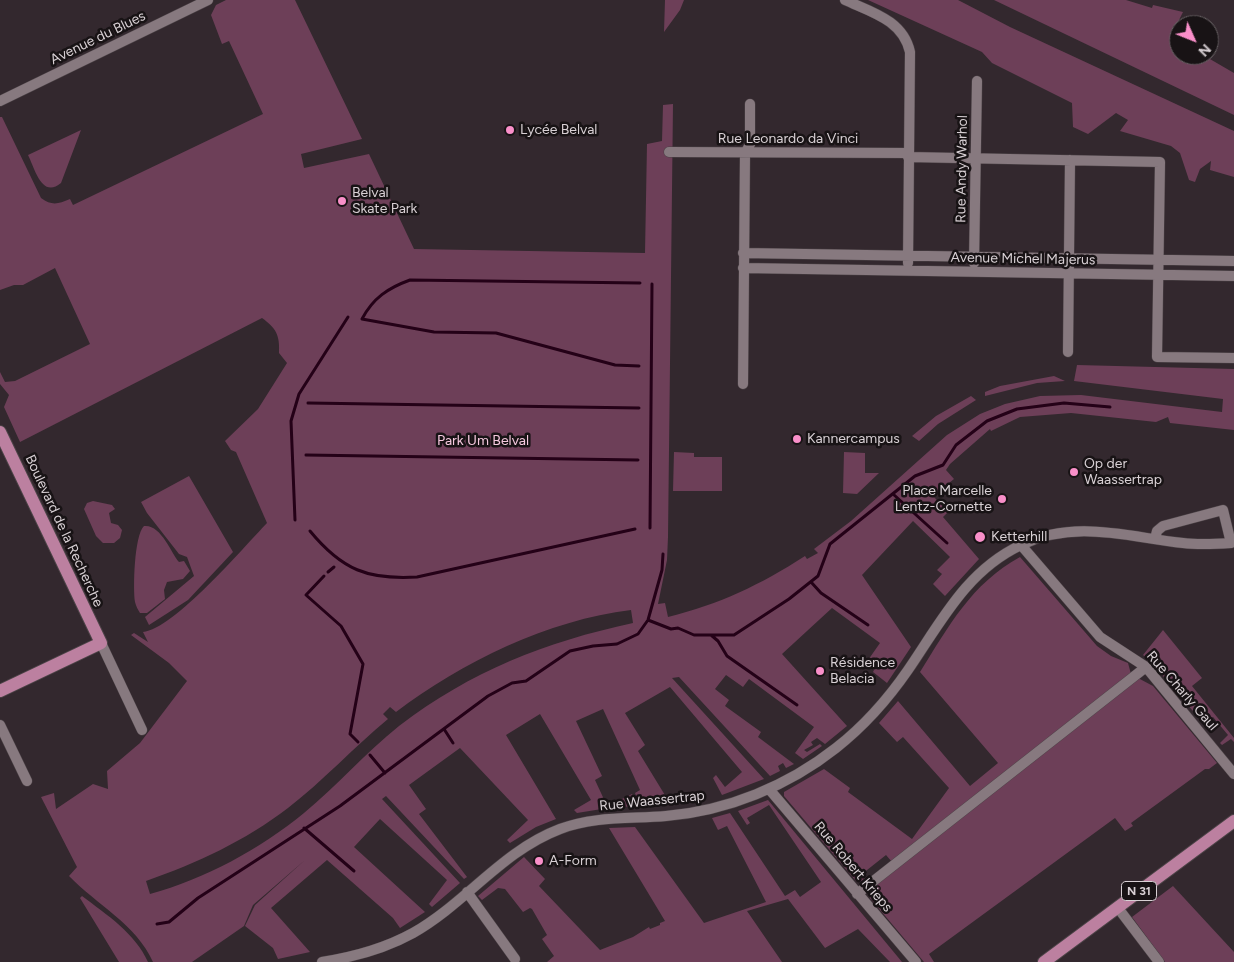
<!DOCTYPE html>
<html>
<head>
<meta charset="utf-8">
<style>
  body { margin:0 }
  #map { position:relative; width:1234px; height:962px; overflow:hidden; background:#33282e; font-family:Figtree,sans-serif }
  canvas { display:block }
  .north { position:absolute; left:1169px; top:15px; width:50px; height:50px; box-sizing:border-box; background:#181315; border:1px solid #655f61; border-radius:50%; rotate:134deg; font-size:14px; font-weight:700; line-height:20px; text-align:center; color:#d8d0d4 }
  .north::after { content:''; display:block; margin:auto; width:18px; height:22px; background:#f98fc9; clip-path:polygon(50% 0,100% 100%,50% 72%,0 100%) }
</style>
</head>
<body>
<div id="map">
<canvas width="1234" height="962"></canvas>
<div class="north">N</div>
</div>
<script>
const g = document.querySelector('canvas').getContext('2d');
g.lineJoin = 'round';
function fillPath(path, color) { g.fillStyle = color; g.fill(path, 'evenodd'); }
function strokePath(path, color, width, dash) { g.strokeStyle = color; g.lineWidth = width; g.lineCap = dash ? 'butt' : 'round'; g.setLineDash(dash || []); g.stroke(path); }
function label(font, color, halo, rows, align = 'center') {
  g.font = font + ' Figtree,sans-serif'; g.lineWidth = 5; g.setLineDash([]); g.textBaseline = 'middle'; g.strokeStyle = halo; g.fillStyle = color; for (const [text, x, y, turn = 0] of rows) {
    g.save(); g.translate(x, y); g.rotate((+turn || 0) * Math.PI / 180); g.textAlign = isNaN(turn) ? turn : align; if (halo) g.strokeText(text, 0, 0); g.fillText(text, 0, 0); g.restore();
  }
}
const green = new Path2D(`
  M 226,0 L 295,0 L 362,139 L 301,154 L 304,168 L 369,154 L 414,249 L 645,253 L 647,144 L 662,141 L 663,105 L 673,104 L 668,537 L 667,560 L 658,604 L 665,603 L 668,617 C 720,604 760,585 805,556 L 807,559 L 818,553 L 814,549 L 851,521 L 947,435 L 980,414 L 1005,404 L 1040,396 L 1081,395 L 1222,412 L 1223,399 L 1074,381 L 1077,365 L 1234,369 L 1234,430 L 1170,423 L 1168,417 L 1156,422 L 1071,413 L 1020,417 L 991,431 L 990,429 L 950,464 L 946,470 L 954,479 L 933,496 L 948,512 L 943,517 L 979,559 L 945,596 L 933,584 L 942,574 L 937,570 L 950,557 L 913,521 L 862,575 L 911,647 L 887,683 L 873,672 L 874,670 L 866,663 L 880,643 L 832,608 L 782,654 L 847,726 L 825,744 L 817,738 L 811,742 L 813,745 L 804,750 L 807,752 L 820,744 L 822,746 L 803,759 L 795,753 L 814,727 L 749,679 L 743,687 L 726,675 L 715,689 L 729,700 L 725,706 L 761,732 L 758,737 L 794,764 L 786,768 L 783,763 L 778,766 L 780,771 L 770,776 L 679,677 L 672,678 L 764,779 L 722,795 L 713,778 L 716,775 L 725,787 L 742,772 L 670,687 L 625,713 L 645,745 L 638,751 L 671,805 L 618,807 L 616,802 L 632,794 L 635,802 L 638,801 L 635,793 L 640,790 L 603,709 L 576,721 L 602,776 L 595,780 L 608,808 L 577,813 L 574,810 L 591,800 L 540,714 L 506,735 L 556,819 L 536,827 L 510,843 L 507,840 L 528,820 L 460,748 L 409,785 L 426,809 L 419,814 L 467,877 L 464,879 L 386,796 L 382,799 L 460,883 L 432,907 L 429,904 L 447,880 L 380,819 L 354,847 L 425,912 L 400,928 L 393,918 L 327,860 L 271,908 L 310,952 L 278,959 L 273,948 L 245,926 L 255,905 L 305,860 L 253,905 L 244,926 L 192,962 L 153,962 C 136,924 97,905 69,876 L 77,867 L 41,797 L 54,793 L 56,809 L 93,784 L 108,789 L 107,771 L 140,743 L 187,681 L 169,663 L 131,635 L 134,633 L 148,642 L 143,632 C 174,629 243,548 267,523 L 236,452 L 231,450 L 225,441 L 258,409 L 287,363 L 279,353 C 280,335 276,328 262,318 L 20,442 L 4,407 L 9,395 L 0,384 L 0,372 L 5,382 L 15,381 L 90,344 L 55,268 L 23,285 L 14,285 L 0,290 L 0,117 L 2,117 L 41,198 C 52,206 58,204 70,199 L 73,205 L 263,114 L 229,41 L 222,44 L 211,15 L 216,5 ZM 631,610 L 633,623 C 545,642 471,671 399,726 C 365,753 337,786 304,813 C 260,849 205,879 150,894 L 146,881 C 197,863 245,841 288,808 C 323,781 354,747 388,719 L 383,714 L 390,707 L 396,712 C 462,662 548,620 631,610 Z
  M 665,0 L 684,0 L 680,10 L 664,32 Z
  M 868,0 L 958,0 L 1010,27 L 1234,131 L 1234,177 L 1210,170 L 1211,161 L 1200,169 L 1195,182 L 1189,180 L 1180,153 L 1171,146 L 1120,131 L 1128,120 L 1116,113 L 1088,134 L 1073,127 L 1072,103 L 992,63 L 982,52 Z
  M 994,0 L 1126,0 L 1152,8 L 1153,5 L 1183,12 L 1171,36 L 1179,41 L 1179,55 L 1203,55 L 1234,73 L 1234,115 Z
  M 81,130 L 61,183 C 42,199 35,169 28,155 Z
  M 1054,376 L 1065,381 L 1037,383 L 985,396 L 985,392 L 1000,386 Z
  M 971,396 L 976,400 L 938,424 L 919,441 L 912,436 L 936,416 Z
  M 674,452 L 694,453 L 694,457 L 722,457 L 722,491 L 673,491 Z
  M 844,452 L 865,453 L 865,473 L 879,473 L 857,494 L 843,493 Z
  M 189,476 L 233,552 L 188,600 L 149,625 L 145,617 L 194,576 L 187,557 L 179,554 L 147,513 L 141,502 Z
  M 93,501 L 112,505 L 115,509 L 109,513 L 111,523 L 118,525 L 122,530 L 120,538 L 114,543 L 103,543 L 96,536 L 84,509 L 87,503 Z
  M 144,526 C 161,524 171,553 179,562 L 184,561 L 190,571 L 183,579 L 167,582 L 164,590 L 165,599 L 147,613 L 140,613 C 138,610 136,606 135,602 C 133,589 134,536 144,526 Z
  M 1020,557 L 1097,646 L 1111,656 L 1128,663 L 1131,674 L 892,862 L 886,855 L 862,874 L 866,879 L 860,882 L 856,881 L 784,796 L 784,792 L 824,769 L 850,788 L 848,792 L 912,839 L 949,788 L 903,737 L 897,742 L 879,723 L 898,701 L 970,786 L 998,763 L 920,672 C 949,626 971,584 1020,557 Z
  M 1163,630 L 1202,678 L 1192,686 L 1234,738 L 1234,742 L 1231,739 L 1222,745 L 1220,743 L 1228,735 L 1213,717 L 1204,724 L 1152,663 L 1143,655 Z
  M 1138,678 L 1153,686 L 1217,763 L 1209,769 L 1205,769 L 1131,823 L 1133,826 L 1125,831 L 1115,818 L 929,954 L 934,962 L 924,962 L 870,898 L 869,889 Z
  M 768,800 L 902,962 L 890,962 L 858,929 L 825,948 L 788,899 L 747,911 L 782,962 L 547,962 L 554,956 L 542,939 L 547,935 L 532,909 L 530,908 L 523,912 L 505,889 L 498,888 L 482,900 L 478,896 L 524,857 L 545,879 L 539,886 L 600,950 L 633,937 L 649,927 L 650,929 L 660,925 L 660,923 L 665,921 L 609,828 L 635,827 L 704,923 L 766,902 L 727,826 L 718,830 L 712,818 L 730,813 L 785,896 L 795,890 L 800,897 L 821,882 L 769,805 L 747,818 L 750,823 L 747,825 L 738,811 Z
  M 1173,886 L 1234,952 L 1234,962 L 1165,962 L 1132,917 Z
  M 82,896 C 107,915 135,933 148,962 L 119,962 L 80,898 Z`);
const stream = new Path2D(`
  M 639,366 L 615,365 L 496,333 L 434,332 L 362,319 C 373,298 388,288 410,280 L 640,283
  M 308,403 L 639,408
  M 306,455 L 638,460
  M 893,494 L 947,543
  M 295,520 L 291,421 L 299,394 L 348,317
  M 650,528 L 652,284
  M 310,531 C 342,570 368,580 417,577 L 635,529
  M 328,572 L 334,567
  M 324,576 L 306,595 L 341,626 L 363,664 L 350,734 L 358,742
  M 811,582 L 821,593 L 868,625
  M 648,620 L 671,629 L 678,628 L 694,635 L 734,635 L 789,599 L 818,576 L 830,544 L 915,476 L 943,465 L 956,445 L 987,421 L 1017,409 L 1064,403 L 1110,407
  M 711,635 L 718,641 L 727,656 L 797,705
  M 444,729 L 453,743
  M 370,755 L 385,773
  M 304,828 L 354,871
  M 157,924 L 169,922 L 198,898 L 340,806 L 488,696 L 512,683 L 526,681 L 570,651 L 593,646 L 617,644 L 638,634 L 648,620 L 662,570 L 663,554`);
const minor = new Path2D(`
  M 845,0 C 871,12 903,20 910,52 L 908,263
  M 0,101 L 208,0
  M 669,152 L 908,153
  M 908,157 L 1160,162 L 1157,357 L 1234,358
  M 743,253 L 1234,261
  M 974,263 L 977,81
  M 743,268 L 1234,276
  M 1068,352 L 1070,160
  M 743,384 L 745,154 L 750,144 L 750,104
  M 1021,545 L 1100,637 L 1146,667 L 1234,774
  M 101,643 L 142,730
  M 0,725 L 27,781
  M 769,789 L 916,962
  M 467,892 L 515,959
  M 857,894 L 1146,667
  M 1118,908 L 1159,962
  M 322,962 C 354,957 384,949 413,933 C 466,903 502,851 560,829 C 594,816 630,819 666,816 C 727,811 788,786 836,748 C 864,726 888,699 908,670 C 941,622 966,571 1021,545 C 1076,519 1127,537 1183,543 C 1199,545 1216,544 1231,543 L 1223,510 L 1163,526 L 1157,531 L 1155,539`);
const major = new Path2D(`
  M 0,432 L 101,643 L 0,691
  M 1044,962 L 1234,821`);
const markers = [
  [510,130,5,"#f98fc9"],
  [342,201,5,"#f98fc9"],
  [797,439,5,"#f98fc9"],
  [1074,472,5,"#f98fc9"],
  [1002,499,5,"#f98fc9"],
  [980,537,6,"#f98fc9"],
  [820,671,5,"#f98fc9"],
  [539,861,5,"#f98fc9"]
];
const shields = [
  [1139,891,35]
];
const shieldNames = [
  ["N 31",1139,891]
];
const streetNames = [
  ["Avenue du Blues",98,38,-26],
  ["Rue Leonardo da Vinci",788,139],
  ["Rue Andy Warhol",962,169,-89],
  ["Avenue Michel Majerus",1023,259,1],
  ["Boulevard de la Recherche",64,531,65],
  ["Rue Charly Gaul",1182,691,49],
  ["Rue Waassertrap",652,801,-6],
  ["Rue Robert Krieps",853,867,50]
];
const poiNames = [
  ["Lycée Belval",520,130],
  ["Belval",352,193],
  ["Skate Park",352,209],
  ["Kannercampus",807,439],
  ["Op der",1084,464],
  ["Waassertrap",1084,480],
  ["Place Marcelle",992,491,"right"],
  ["Lentz-Cornette",992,507,"right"],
  ["Ketterhill",991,537],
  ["Résidence",830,663],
  ["Belacia",830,679],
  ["A-Form",549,861]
];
const parkNames = [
  ["Park Um Belval",483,441]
];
fillPath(green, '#6d3f58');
strokePath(stream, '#240117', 3);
strokePath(minor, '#4c4347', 11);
strokePath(major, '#4c4347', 14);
strokePath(minor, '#87797f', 10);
strokePath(major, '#bc80a0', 12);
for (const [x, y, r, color] of markers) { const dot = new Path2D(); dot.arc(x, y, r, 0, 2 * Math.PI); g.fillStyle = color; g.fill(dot); strokePath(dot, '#181315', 2); }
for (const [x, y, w] of shields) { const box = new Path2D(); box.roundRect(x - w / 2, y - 9.5, w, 19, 4); g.fillStyle = '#181315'; g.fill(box); strokePath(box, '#d8d0d4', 1); }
label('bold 12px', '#d8d0d4', null, shieldNames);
label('14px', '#d8d0d4', '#181315', streetNames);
label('14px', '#d8d0d4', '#181315', poiNames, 'left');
label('14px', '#f6c9df', '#181315', parkNames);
</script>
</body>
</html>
